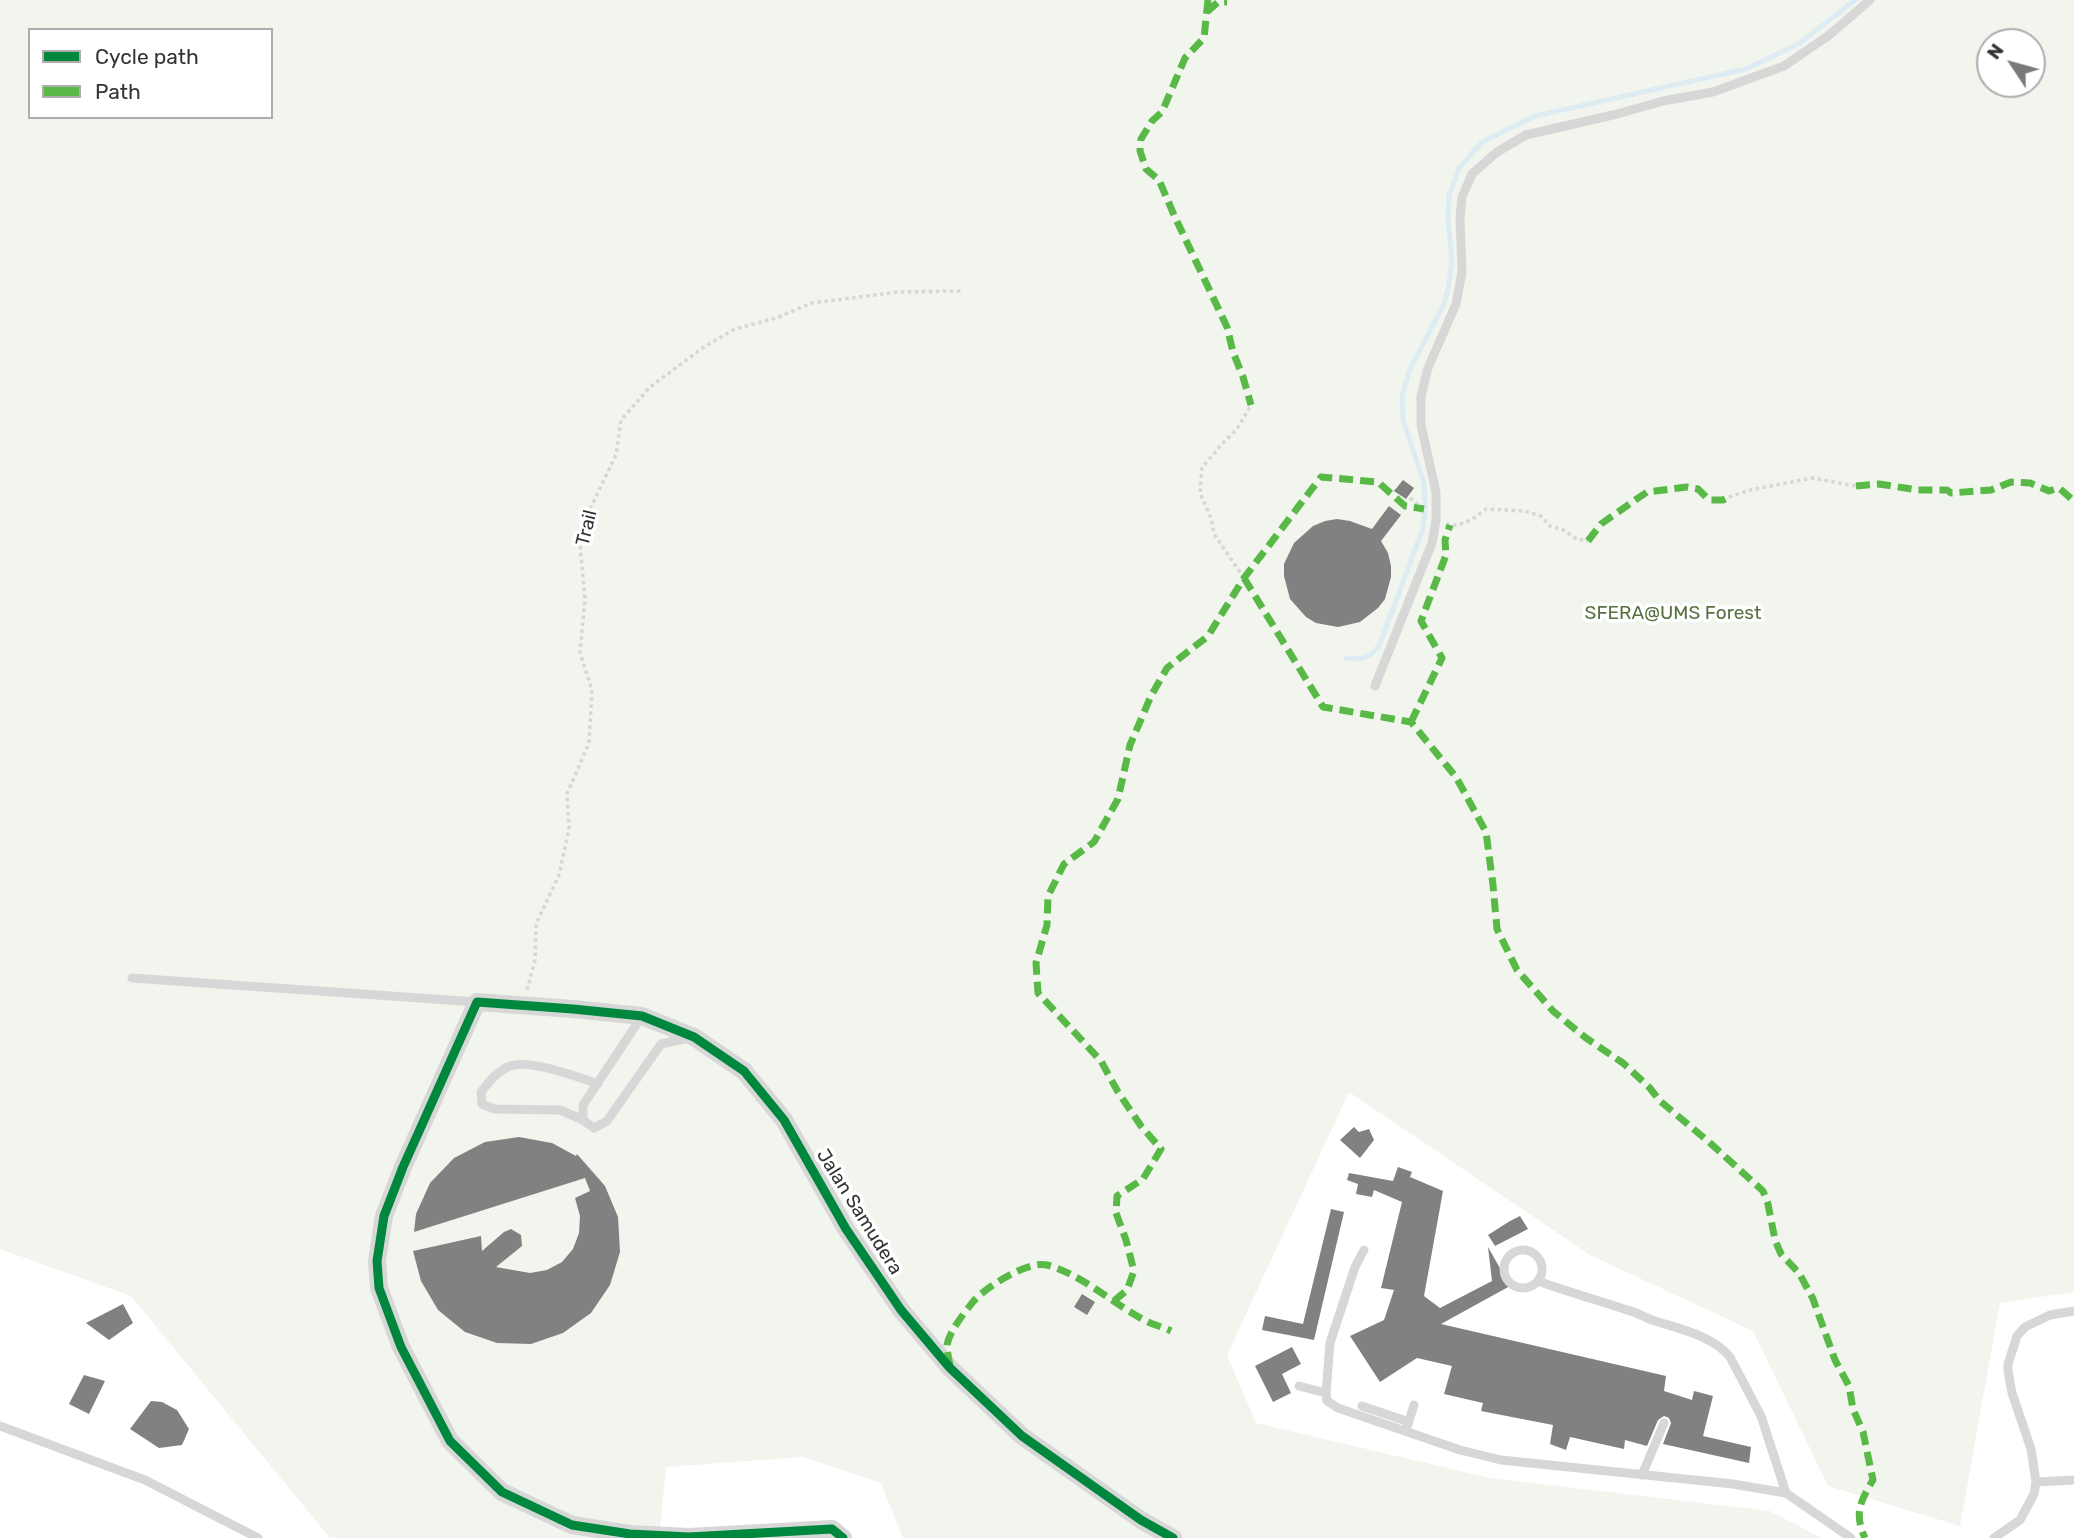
<!DOCTYPE html>
<html>
<head>
<meta charset="utf-8">
<style>
  body { margin:0 }
  #map { position:relative; width:2074px; height:1538px; overflow:hidden; background:#fff; font-family:Rubik,sans-serif }
  canvas { display:block }
  .legend { position:absolute; left:28px; top:28px; width:245px; height:91px; box-sizing:border-box; background:#fff; border:2px solid #adadad; margin:0; padding:9px 12px; list-style:none; font-size:21px; color:#333 }
  .legend li { display:flex; align-items:center; gap:14px; height:35px }
  .legend b { width:35px; border:2px solid #adadad }
  .north { position:absolute; left:1976px; top:28px; width:70px; height:70px; box-sizing:border-box; background:#fff; border:2px solid #adadad; border-radius:50%; rotate:306deg; font-size:19px; font-weight:700; line-height:28px; text-align:center; color:#333 }
  .north::after { content:''; display:block; margin:auto; width:24px; height:32px; background:#7a7a7a; clip-path:polygon(50% 0,100% 100%,50% 72%,0 100%) }
</style>
</head>
<body>
<div id="map">
<canvas width="2074" height="1538"></canvas>
<ul class="legend">
<li><b style="height:9px;background:#00873e"></b>Cycle path</li>
<li><b style="height:9px;background:#58b947"></b>Path</li>
</ul>
<div class="north">N</div>
</div>
<script>
const g = document.querySelector('canvas').getContext('2d');
g.lineJoin = 'round';
function fillPath(path, color) { g.fillStyle = color; g.fill(path, 'evenodd'); }
function strokePath(path, color, width, dash) { g.strokeStyle = color; g.lineWidth = width; g.lineCap = dash ? 'butt' : 'round'; g.setLineDash(dash || []); g.stroke(path); }
function label(font, color, halo, rows, align = 'center') {
  g.font = font + ' Rubik,sans-serif'; g.lineWidth = 7; g.setLineDash([]); g.textBaseline = 'middle'; g.strokeStyle = halo; g.fillStyle = color; for (const [text, x, y, turn = 0] of rows) {
    g.save(); g.translate(x, y); g.rotate((+turn || 0) * Math.PI / 180); g.textAlign = isNaN(turn) ? turn : align; if (halo) g.strokeText(text, 0, 0); g.fillText(text, 0, 0); g.restore();
  }
}
const green = new Path2D(`
  M 0,0 L 2074,0 L 2074,1292 L 2000,1303 L 1960,1526 L 1828,1486 L 1753,1331 L 1590,1255 L 1349,1092 L 1227,1355 L 1256,1423 L 1490,1478 L 1770,1511 L 1821,1538 L 903,1538 L 881,1483 L 803,1457 L 666,1467 L 659,1538 L 330,1538 L 131,1296 L 0,1249 ZM 30,30 L 271,30 L 271,117 L 30,117 ZM 1990,42 L 2032,42 L 2032,84 L 1990,84 Z`);
const stream = new Path2D(`
  M 1422,532 L 1425,513 L 1424,483 L 1403,420 L 1402,396 L 1410,369 L 1444,304 L 1449,284 L 1452,259 L 1448,221 L 1449,196 L 1459,168 L 1482,142 L 1535,116 L 1746,69 L 1800,43 L 1855,0
  M 1346,658 C 1362,660 1368,659 1379,646 L 1421,534`);
const building = new Path2D(`
  M 1403,480 L 1414,488 L 1406,499 L 1394,491 Z
  M 1389,506 L 1401,515 L 1381,541 L 1388,553 L 1391,566 L 1391,577 L 1385,599 L 1378,608 L 1360,622 L 1338,627 L 1316,623 L 1306,617 L 1290,599 L 1284,576 L 1284,564 L 1294,543 L 1313,526 L 1325,521 L 1337,519 L 1350,521 L 1372,529 Z
  M 1354,1127 L 1359,1132 L 1369,1129 L 1374,1140 L 1360,1158 L 1340,1140 Z
  M 519,1137 L 552,1143 L 576,1156 L 577,1154 L 605,1186 L 618,1217 L 620,1252 L 610,1285 L 591,1313 L 563,1333 L 531,1344 L 497,1343 L 465,1332 L 438,1310 L 421,1281 L 413,1251 L 481,1236 L 482,1251 L 504,1232 L 511,1229 L 521,1235 L 522,1246 L 496,1267 L 530,1273 L 547,1270 L 562,1262 L 573,1249 L 579,1233 L 580,1216 L 575,1198 L 590,1191 L 585,1178 L 414,1232 L 416,1214 L 430,1183 L 454,1158 L 485,1142 Z
  M 1398,1167 L 1412,1172 L 1410,1177 L 1443,1191 L 1424,1296 L 1440,1308 L 1492,1281 L 1488,1247 L 1510,1286 L 1441,1324 L 1666,1376 L 1664,1391 L 1692,1400 L 1694,1391 L 1713,1396 L 1703,1436 L 1751,1447 L 1749,1463 L 1663,1444 L 1671,1423 L 1669,1418 L 1664,1416 L 1658,1420 L 1647,1446 L 1625,1440 L 1624,1449 L 1570,1437 L 1566,1450 L 1550,1444 L 1553,1425 L 1481,1411 L 1483,1403 L 1444,1394 L 1452,1366 L 1417,1358 L 1380,1382 L 1350,1336 L 1384,1320 L 1394,1290 L 1381,1288 L 1402,1202 L 1374,1190 L 1372,1197 L 1356,1194 L 1358,1184 L 1347,1180 L 1349,1173 L 1393,1181 Z
  M 1331,1209 L 1344,1212 L 1314,1340 L 1262,1330 L 1265,1316 L 1303,1324 Z
  M 1520,1216 L 1528,1229 L 1495,1246 L 1488,1235 L 1510,1221 Z
  M 1082,1294 L 1095,1302 L 1087,1315 L 1074,1307 Z
  M 123,1304 L 133,1323 L 109,1340 L 86,1323 Z
  M 1292,1347 L 1301,1364 L 1282,1374 L 1291,1393 L 1273,1402 L 1255,1366 Z
  M 84,1375 L 105,1381 L 89,1414 L 69,1404 Z
  M 151,1401 L 162,1402 L 177,1410 L 189,1429 L 182,1445 L 159,1448 L 130,1429 Z`);
const path = new Path2D(`
  M 1729,497 L 1750,490 L 1812,478 L 1856,486
  M 1410,498 L 1422,508
  M 1446,524 C 1461,528 1475,518 1486,509 L 1524,511 L 1541,516 L 1551,527 L 1562,529 L 1577,539 L 1588,541
  M 1244,578 L 1214,534 L 1211,518 L 1200,493 L 1202,468 L 1221,445 L 1237,429 L 1251,405
  M 527,990 L 535,960 L 536,924 L 559,875 L 569,829 L 567,794 L 589,743 L 592,690 L 580,653 L 585,598 L 580,546 L 588,513 L 616,455 L 621,420 L 650,387 L 704,347 L 735,329 L 776,318 L 812,303 L 898,292 L 962,291`);
const lane = new Path2D(`
  M 1375,686 L 1432,543 L 1436,520 L 1436,492 L 1421,425 L 1421,396 L 1428,368 L 1456,304 L 1462,272 L 1460,218 L 1462,197 L 1472,174 L 1497,152 L 1526,135 L 1617,114 L 1663,101 L 1713,92 L 1784,66 L 1828,36 L 1870,0
  M 132,978 L 477,1002
  M 642,1016 L 583,1105 L 583,1120 L 594,1128 L 607,1121 L 661,1044 L 689,1038
  M 583,1120 L 560,1110 L 494,1109 L 482,1104 L 481,1092 C 489,1082 497,1071 510,1066 C 528,1059 579,1077 598,1084
  M 1364,1250 L 1355,1267 L 1330,1343 L 1326,1393 L 1327,1401 L 1338,1408 L 1460,1450 L 1501,1460 L 1733,1484 L 1786,1493 L 1851,1538
  M1504 1269a19 19 0 1 1 38 0a19 19 0 1 1-38 0Z
  M 1538,1281 C 1568,1292 1597,1300 1627,1310 C 1636,1312 1644,1317 1652,1320 C 1679,1329 1712,1335 1730,1357 L 1761,1416 L 1786,1493
  M 1299,1386 L 1326,1393
  M 1362,1406 L 1409,1422
  M 0,1426 L 145,1480 L 258,1538
  M 1407,1427 L 1414,1405
  M 1642,1475 L 1664,1423
  M 2036,1482 L 2074,1480
  M 1994,1538 L 2020,1520 L 2034,1494 L 2036,1482 L 2031,1449 L 2012,1393 L 2008,1371 L 2008,1364 L 2017,1336 L 2025,1327 L 2050,1315 L 2074,1311`);
const street = new Path2D(`
  M 843,1538 L 832,1529 L 689,1537 L 630,1534 L 572,1525 L 502,1492 L 450,1441 L 401,1347 L 379,1288 L 377,1261 L 384,1216 L 403,1167 L 477,1002 L 573,1009 L 642,1016 L 694,1037 L 744,1071 L 784,1120 L 846,1229 L 901,1310 L 950,1368 L 1022,1436 L 1141,1520 L 1173,1538`);
const quiet = new Path2D(`
  M 1208,0 L 1204,38 L 1185,58 L 1162,112 L 1152,121 L 1141,139 L 1140,151 L 1146,169 L 1159,180 L 1174,215 L 1227,327 L 1233,352 L 1243,377 L 1251,405
  M 1207,12 L 1218,2 L 1227,2
  M 1856,486 L 1879,484 L 1918,490 L 1947,490 L 1951,493 L 1991,490 L 2011,482 L 2030,483 L 2049,491 L 2059,488 L 2074,501
  M 1588,541 L 1601,524 L 1647,492 L 1687,487 L 1698,489 L 1709,500 L 1723,500 L 1729,497
  M 1244,578 L 1323,707 L 1411,722 L 1456,777 L 1486,832 L 1493,885 L 1497,929 L 1517,970 L 1553,1011 L 1586,1038 L 1623,1063 L 1649,1087 L 1660,1101 L 1709,1142 L 1763,1191 L 1768,1204 L 1775,1240 L 1781,1254 L 1799,1273 L 1813,1299 L 1835,1360 L 1849,1386 L 1853,1409 L 1863,1432 L 1873,1480 C 1860,1501 1854,1514 1865,1538
  M 1411,722 L 1442,658 L 1421,621 L 1446,555 L 1445,540 L 1450,525
  M 1114,1301 L 1127,1290 L 1134,1271 L 1126,1240 L 1116,1213 L 1117,1196 L 1143,1179 L 1161,1149 L 1141,1126 L 1118,1092 L 1101,1061 L 1038,993 L 1036,963 L 1047,925 L 1048,896 L 1064,864 L 1094,842 L 1118,799 L 1130,745 L 1151,696 L 1167,668 L 1208,636 L 1244,578 L 1321,477 L 1378,482 L 1405,506 L 1424,509
  M 950,1366 C 949,1360 947,1351 947,1345 C 950,1330 963,1315 972,1303 C 984,1288 1028,1260 1047,1265 C 1083,1275 1113,1304 1146,1321 C 1154,1325 1163,1327 1171,1331`);
const cycleway = new Path2D(`
  M 843,1538 L 832,1529 L 689,1537 L 630,1534 L 572,1525 L 502,1492 L 450,1441 L 401,1347 L 379,1288 L 377,1261 L 384,1216 L 403,1167 L 477,1002 L 573,1009 L 642,1016 L 694,1037 L 744,1071 L 784,1120 L 846,1229 L 901,1310 L 950,1368 L 1022,1436 L 1141,1520 L 1173,1538`);
const streetNames = [
  ["Trail",587,528,-76],
  ["Jalan Samudera",859,1212,58]
];
const parkNames = [
  ["SFERA@UMS Forest",1673,614]
];
fillPath(green, '#f1f5ed');
strokePath(stream, '#ddebf3', 5);
fillPath(building, '#818181');
strokePath(path, '#d6d6d6', 3.5, [3.5, 3.5]);
strokePath(lane, '#d7d7d7', 9);
strokePath(street, '#d7d7d7', 18);
strokePath(quiet, '#58b947', 7, [14, 7]);
strokePath(cycleway, '#00873e', 9);
label('19px', '#333', '#fff', streetNames);
label('19px', '#56703f', '#fff', parkNames);
</script>
</body>
</html>
